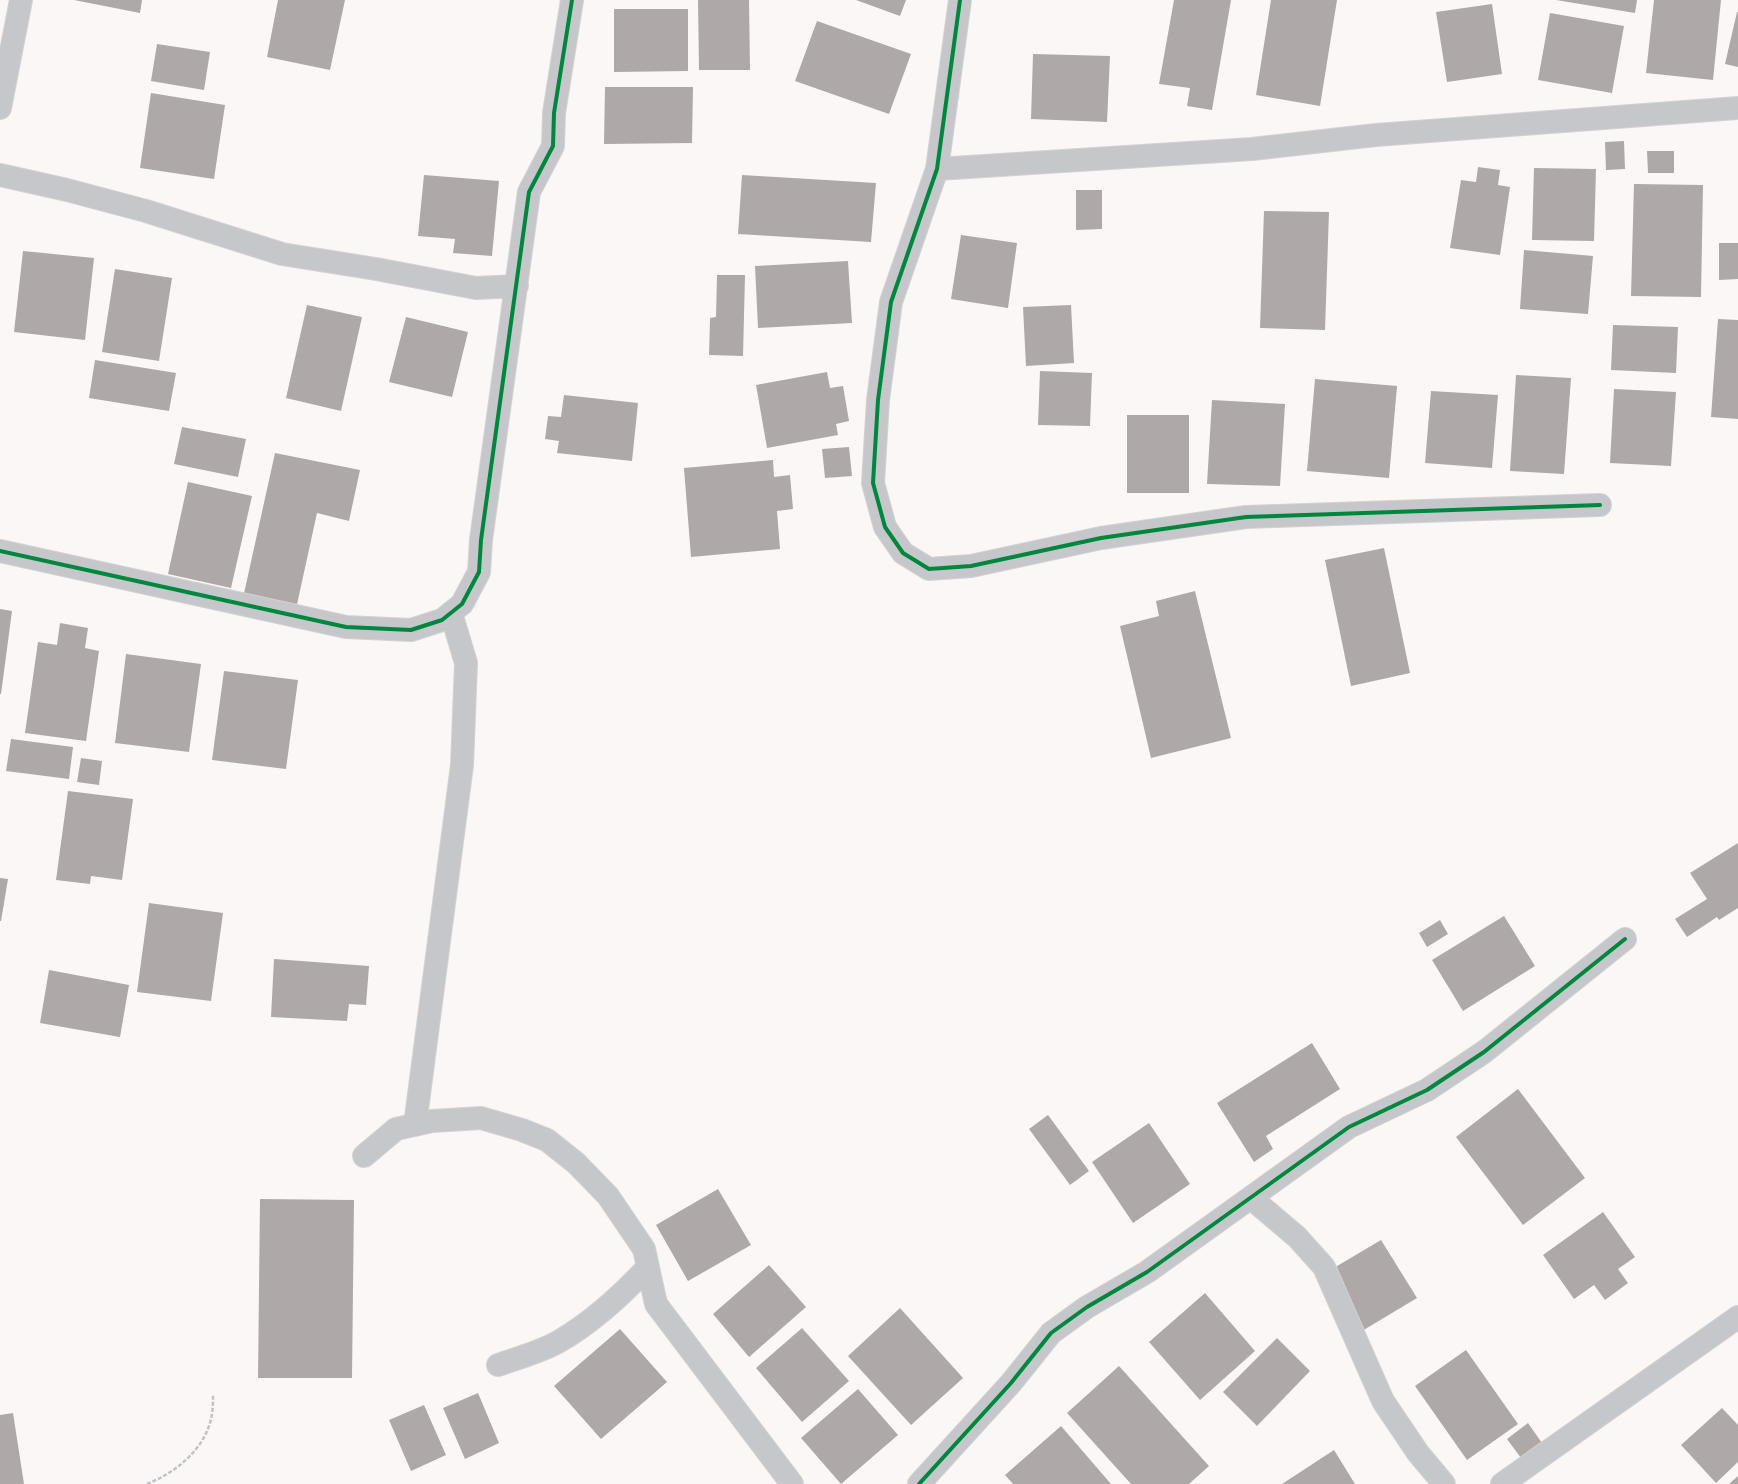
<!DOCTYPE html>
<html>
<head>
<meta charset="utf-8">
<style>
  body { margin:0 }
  canvas { display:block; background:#fbf7f7 }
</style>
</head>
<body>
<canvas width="1738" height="1484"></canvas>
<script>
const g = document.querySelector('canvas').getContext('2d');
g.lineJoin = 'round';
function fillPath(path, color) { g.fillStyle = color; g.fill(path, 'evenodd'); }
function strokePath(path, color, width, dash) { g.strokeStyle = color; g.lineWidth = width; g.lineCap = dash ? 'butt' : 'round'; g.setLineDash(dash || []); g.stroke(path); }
const building = new Path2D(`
  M 74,0 L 142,0 L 140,13 Z
  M 278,0 L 345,0 L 330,70 L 267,57 Z
  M 698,0 L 749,0 L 750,70 L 699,70 Z
  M 856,0 L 906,0 L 900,16 Z
  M 1174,0 L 1231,0 L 1212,110 L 1187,106 L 1190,88 L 1159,84 Z
  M 1271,0 L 1337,0 L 1320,106 L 1256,95 Z
  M 1556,0 L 1637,0 L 1635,13 Z
  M 1654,0 L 1721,0 L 1713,80 L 1646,73 Z
  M 1492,4 L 1502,74 L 1447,82 L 1436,12 Z
  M 614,9 L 688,9 L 688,71 L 614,72 Z
  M 1737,12 L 1738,12 L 1738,67 L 1725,64 Z
  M 1550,13 L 1624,26 L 1612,93 L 1538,80 Z
  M 817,21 L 911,54 L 889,114 L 795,81 Z
  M 157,44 L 210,52 L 204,90 L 151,81 Z
  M 1033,54 L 1110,56 L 1107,122 L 1031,119 Z
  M 605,87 L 693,87 L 692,143 L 604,144 Z
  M 151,93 L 225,105 L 214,179 L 140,168 Z
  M 1624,141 L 1625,169 L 1606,170 L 1605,142 Z
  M 1647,151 L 1674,151 L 1674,173 L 1648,173 Z
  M 1478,167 L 1500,170 L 1498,185 L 1510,187 L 1500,255 L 1450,248 L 1461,180 L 1476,182 Z
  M 1534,168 L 1596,169 L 1594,241 L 1532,240 Z
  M 424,175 L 499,181 L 492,256 L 453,253 L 455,239 L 418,236 Z
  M 742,175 L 876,183 L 871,242 L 738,234 Z
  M 1634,184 L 1703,185 L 1701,297 L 1631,296 Z
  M 1076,190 L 1102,190 L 1102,229 L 1076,230 Z
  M 1264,211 L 1329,212 L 1325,330 L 1260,328 Z
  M 961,235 L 1017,243 L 1008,308 L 951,299 Z
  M 1719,243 L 1738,243 L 1738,279 L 1719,280 Z
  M 1524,250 L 1593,256 L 1588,314 L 1520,309 Z
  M 23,251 L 94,258 L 85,340 L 14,332 Z
  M 848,261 L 852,323 L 758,328 L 755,266 Z
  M 115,269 L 172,278 L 159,361 L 102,352 Z
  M 717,275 L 745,275 L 743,356 L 709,355 L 710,318 L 716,317 Z
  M 307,305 L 362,317 L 341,411 L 286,398 Z
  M 1071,305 L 1074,363 L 1026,366 L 1023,307 Z
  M 406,317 L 468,332 L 452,397 L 389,382 Z
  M 1718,319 L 1738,320 L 1738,419 L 1711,417 Z
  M 1613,325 L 1678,327 L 1676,373 L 1611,370 Z
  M 95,360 L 176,373 L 169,411 L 89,398 Z
  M 1040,371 L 1092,373 L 1090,426 L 1038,425 Z
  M 827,372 L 830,388 L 843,386 L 849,421 L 836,424 L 838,435 L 767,448 L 756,385 Z
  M 1516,375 L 1571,378 L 1564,474 L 1510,471 Z
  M 1315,379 L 1397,386 L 1389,478 L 1307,471 Z
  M 1614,389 L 1676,392 L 1671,466 L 1610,463 Z
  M 1431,391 L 1498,395 L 1492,468 L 1425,463 Z
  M 564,395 L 638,403 L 632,461 L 557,453 L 559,441 L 545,439 L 548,416 L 561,417 Z
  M 1212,400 L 1285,404 L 1280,486 L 1207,484 Z
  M 1127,415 L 1189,415 L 1189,493 L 1127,493 Z
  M 182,427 L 246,439 L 238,477 L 174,464 Z
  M 849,447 L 852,476 L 825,478 L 822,449 Z
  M 275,453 L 360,470 L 349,521 L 317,513 L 296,609 L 243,598 Z
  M 773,460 L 774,477 L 790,475 L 793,509 L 777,511 L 780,549 L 691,557 L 684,468 Z
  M 188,482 L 252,496 L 231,588 L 168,574 Z
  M 1384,548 L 1410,673 L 1351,686 L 1325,560 Z
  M 1195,591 L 1231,738 L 1151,758 L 1120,626 L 1159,616 L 1156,601 Z
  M 0,609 L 12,611 L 1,694 L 0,694 Z
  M 60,623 L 88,628 L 85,648 L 99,651 L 86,741 L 25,733 L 38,642 L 57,645 Z
  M 126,654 L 201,664 L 189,752 L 115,743 Z
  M 224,671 L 298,680 L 286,769 L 212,760 Z
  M 11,739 L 73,747 L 69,779 L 6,771 Z
  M 81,758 L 102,761 L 99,785 L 77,782 Z
  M 68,791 L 133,799 L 122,880 L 91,876 L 90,884 L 56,880 Z
  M 1738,843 L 1738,908 L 1719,920 L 1717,917 L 1687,937 L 1675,919 L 1707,899 L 1690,873 Z
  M 0,878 L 8,879 L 1,921 L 0,921 Z
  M 149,903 L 223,913 L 211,1001 L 137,992 Z
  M 1504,916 L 1535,966 L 1463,1011 L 1432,960 Z
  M 1440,920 L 1448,934 L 1427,947 L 1419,933 Z
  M 274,959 L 369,966 L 366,1005 L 349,1004 L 347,1021 L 271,1017 Z
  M 49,970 L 129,985 L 120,1037 L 40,1023 Z
  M 1312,1043 L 1340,1089 L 1266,1136 L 1273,1149 L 1254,1162 L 1217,1103 Z
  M 1518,1089 L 1585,1178 L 1523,1225 L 1456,1137 Z
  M 1048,1115 L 1089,1171 L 1070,1185 L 1029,1129 Z
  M 1149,1123 L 1190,1184 L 1133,1223 L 1092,1162 Z
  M 718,1189 L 751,1245 L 688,1281 L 656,1225 Z
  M 260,1199 L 354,1200 L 352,1378 L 258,1378 Z
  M 1603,1212 L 1635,1257 L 1618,1269 L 1628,1283 L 1605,1300 L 1594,1285 L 1574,1299 L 1543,1255 Z
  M 1381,1240 L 1417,1298 L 1362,1331 L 1327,1272 Z
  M 769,1265 L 806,1307 L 749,1357 L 713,1314 Z
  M 1205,1293 L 1255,1351 L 1200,1400 L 1149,1342 Z
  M 900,1308 L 963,1378 L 911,1425 L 848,1356 Z
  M 802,1328 L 849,1381 L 802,1422 L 756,1368 Z
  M 620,1329 L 667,1382 L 601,1439 L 554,1386 Z
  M 1277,1338 L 1310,1371 L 1257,1426 L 1223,1392 Z
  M 1466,1350 L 1518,1424 L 1467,1460 L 1415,1386 Z
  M 1119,1366 L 1209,1466 L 1189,1484 L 1131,1484 L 1067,1413 Z
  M 858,1389 L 898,1435 L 841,1484 L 801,1438 Z
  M 478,1393 L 499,1443 L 465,1459 L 443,1408 Z
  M 424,1405 L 446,1455 L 411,1471 L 389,1420 Z
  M 1722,1408 L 1738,1425 L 1738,1462 L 1716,1483 L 1681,1445 Z
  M 13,1413 L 24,1484 L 0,1484 L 0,1415 Z
  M 1528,1423 L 1542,1443 L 1521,1458 L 1507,1439 Z
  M 1061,1426 L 1111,1484 L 1013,1484 L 1005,1475 Z
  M 1334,1450 L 1355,1484 L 1282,1484 Z
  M 1738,1476 L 1738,1484 L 1729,1484 Z`);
const path = new Path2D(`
  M 147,1484 C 175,1473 204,1450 211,1419 C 213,1411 213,1402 213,1394`);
const minor = new Path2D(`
  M 960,0 L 937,169 L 891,302 L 878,400 L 873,483 L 885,527 L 903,553 L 929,569 L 971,566 L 1101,538 L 1246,517 L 1600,505
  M 0,108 L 21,0
  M 937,169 L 1252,149 L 1376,135 L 1738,108
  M 0,175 L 67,190 L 146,211 L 282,254 L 376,269 L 476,288 L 517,286
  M 0,551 L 346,627 L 411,630 L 442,620 L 462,604 L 479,572 L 481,540 L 529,192 L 553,146 L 554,113 L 572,0
  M 415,1125 L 462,765 L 466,663 L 451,613
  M 364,1156 L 396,1129 L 432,1121 L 481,1118 L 522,1130 L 547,1140 L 576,1163 L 608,1196 L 644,1249 L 656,1304 L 792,1484
  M 1251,1198 L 1297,1237 L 1324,1267 L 1383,1401 L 1418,1453 L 1444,1484
  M 498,1365 C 518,1358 540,1352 558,1342 C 593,1322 621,1296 648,1267
  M 919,1484 L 1011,1383 L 1051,1333 L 1087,1307 L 1147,1272 L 1349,1127 L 1427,1090 L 1484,1052 L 1625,939
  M 1502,1484 L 1738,1317`);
const cycleway = new Path2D(`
  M 960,0 L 937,169 L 891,302 L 878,400 L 873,483 L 885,527 L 903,553 L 929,569 L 971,566 L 1101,538 L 1246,517 L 1600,505
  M 0,551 L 346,627 L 411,630 L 442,620 L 462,604 L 479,572 L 481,540 L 529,192 L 553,146 L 554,113 L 572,0
  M 919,1484 L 1011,1383 L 1051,1333 L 1087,1307 L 1147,1272 L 1349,1127 L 1427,1090 L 1484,1052 L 1625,939`);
fillPath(building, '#afa8a8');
strokePath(minor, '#d5d2d2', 24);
strokePath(path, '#c2c2c4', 2.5, [4, 2]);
strokePath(minor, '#c5c7ca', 22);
strokePath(cycleway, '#00873e', 4);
</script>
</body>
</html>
